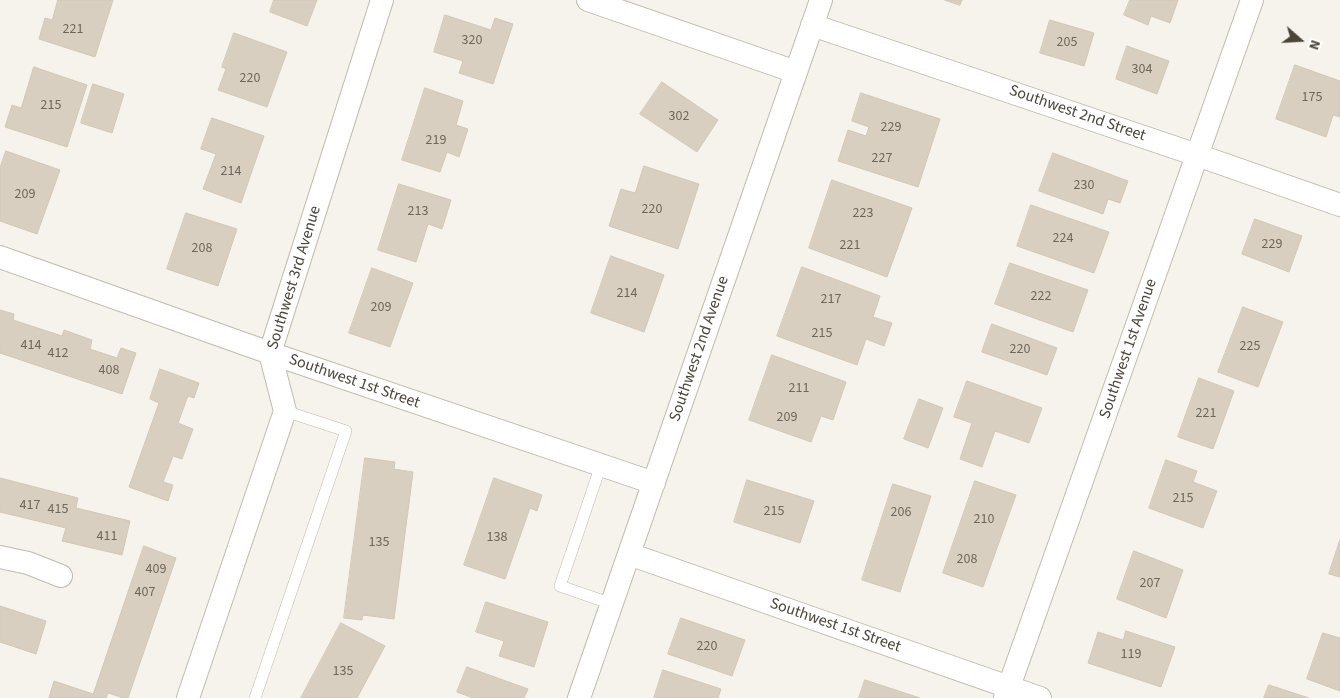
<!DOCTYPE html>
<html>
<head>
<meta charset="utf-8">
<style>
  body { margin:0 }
  #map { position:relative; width:1340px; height:698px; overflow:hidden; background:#f6f3ec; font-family:"Source Sans 3",sans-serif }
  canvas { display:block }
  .north { position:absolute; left:1275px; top:15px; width:50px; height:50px; -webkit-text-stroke:4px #fff; paint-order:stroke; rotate:109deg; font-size:14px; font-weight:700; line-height:20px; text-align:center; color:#4b4439 }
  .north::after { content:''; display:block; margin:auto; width:18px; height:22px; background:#4b4439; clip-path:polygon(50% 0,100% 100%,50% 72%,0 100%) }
</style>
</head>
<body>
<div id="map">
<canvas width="1340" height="698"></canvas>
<div class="north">N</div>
</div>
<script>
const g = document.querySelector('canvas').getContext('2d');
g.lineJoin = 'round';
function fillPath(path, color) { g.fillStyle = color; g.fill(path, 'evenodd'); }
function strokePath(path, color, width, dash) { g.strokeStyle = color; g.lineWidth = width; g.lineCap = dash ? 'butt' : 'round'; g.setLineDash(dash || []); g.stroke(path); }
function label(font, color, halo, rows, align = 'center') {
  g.font = font + ' "Source Sans 3",sans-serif'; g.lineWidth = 4; g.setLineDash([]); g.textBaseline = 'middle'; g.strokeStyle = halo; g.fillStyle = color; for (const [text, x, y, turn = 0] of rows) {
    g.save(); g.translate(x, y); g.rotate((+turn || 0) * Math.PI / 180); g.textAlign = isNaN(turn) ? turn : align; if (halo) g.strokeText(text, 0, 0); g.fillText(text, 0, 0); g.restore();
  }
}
const building = new Path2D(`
  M 58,0 L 113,0 L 95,57 L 39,39 L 45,18 L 52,20 Z
  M 274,0 L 317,0 L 307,26 L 270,12 Z
  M 945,0 L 962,0 L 960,5 Z
  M 1130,0 L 1178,0 L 1170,23 L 1151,16 L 1148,25 L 1124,15 Z
  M 445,15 L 491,30 L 495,18 L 513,24 L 493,84 L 459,73 L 463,61 L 434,52 Z
  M 1050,20 L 1094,33 L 1084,66 L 1040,53 Z
  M 234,33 L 287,52 L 267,107 L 218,90 L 226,69 L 222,67 Z
  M 1127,46 L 1169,61 L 1157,94 L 1116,79 Z
  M 1295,65 L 1340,81 L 1340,117 L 1333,115 L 1326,137 L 1276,119 Z
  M 34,67 L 87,85 L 67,147 L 5,127 L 12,105 L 21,108 Z
  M 662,82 L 718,120 L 697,152 L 640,114 Z
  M 93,84 L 124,94 L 112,133 L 81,123 Z
  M 425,88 L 463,101 L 456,125 L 468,129 L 459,157 L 447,152 L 440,172 L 402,160 Z
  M 861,93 L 940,119 L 918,187 L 838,161 L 848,130 L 866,136 L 869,127 L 852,121 Z
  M 212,118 L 264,136 L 241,203 L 203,189 L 216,154 L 201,149 Z
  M 6,151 L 60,170 L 37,234 L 0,221 L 0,168 Z
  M 1053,153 L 1128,181 L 1120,203 L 1108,199 L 1103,214 L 1039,191 Z
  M 644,166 L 699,184 L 678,249 L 609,226 L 621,189 L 635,193 Z
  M 832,180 L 912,208 L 887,277 L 809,248 Z
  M 399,184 L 451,200 L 442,229 L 428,224 L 416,262 L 378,250 Z
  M 1031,205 L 1109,232 L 1094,273 L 1017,246 Z
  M 186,213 L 237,229 L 218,286 L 167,269 Z
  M 1255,219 L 1302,236 L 1289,272 L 1242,254 Z
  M 611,256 L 664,275 L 644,332 L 591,313 Z
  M 1010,263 L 1088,290 L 1073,332 L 995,304 Z
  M 802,267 L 880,296 L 873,317 L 892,323 L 884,346 L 866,339 L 857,365 L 777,336 Z
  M 372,268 L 413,283 L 390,347 L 349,333 Z
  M 1243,307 L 1283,322 L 1258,387 L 1218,372 Z
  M 0,310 L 14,314 L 13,320 L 62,336 L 64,330 L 92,340 L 90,349 L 117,358 L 121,348 L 136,353 L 122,394 L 0,353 Z
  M 992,324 L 1057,348 L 1047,375 L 982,352 Z
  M 772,355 L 846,382 L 833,420 L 821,416 L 811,442 L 749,420 Z
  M 160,369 L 199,383 L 194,398 L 188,396 L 178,423 L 193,429 L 182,459 L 173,456 L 163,482 L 173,485 L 168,501 L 129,487 L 159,403 L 150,399 Z
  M 1199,378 L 1234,391 L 1213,449 L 1178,437 Z
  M 967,381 L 1042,408 L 1029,443 L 995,431 L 982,467 L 960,459 L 972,423 L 954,417 Z
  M 919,399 L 943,408 L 928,448 L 904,439 Z
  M 365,458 L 395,462 L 394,469 L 413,472 L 394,619 L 363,615 L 362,620 L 344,618 Z
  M 1166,460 L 1197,471 L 1193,482 L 1217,491 L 1203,528 L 1149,508 Z
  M 0,478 L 78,498 L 76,508 L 130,521 L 122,555 L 62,541 L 66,528 L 0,512 Z
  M 494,478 L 542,495 L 537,511 L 530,508 L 505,579 L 464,565 Z
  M 747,480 L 814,501 L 800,543 L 734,522 Z
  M 975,481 L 1016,495 L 983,587 L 943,573 Z
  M 893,484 L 931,496 L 900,592 L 862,580 Z
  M 1340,540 L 1340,577 L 1329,574 Z
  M 144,546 L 176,558 L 128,698 L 124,698 L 108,693 L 106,698 L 49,698 L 54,681 L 93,694 Z
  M 1134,551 L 1183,570 L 1166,618 L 1117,599 Z
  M 486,602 L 548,622 L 534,667 L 499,656 L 504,641 L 476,632 Z
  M 0,606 L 46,621 L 36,654 L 0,642 Z
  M 681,618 L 745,640 L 732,676 L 668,654 Z
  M 341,623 L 385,646 L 357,698 L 301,698 Z
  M 1126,631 L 1175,647 L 1161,687 L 1088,663 L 1098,632 L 1123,640 Z
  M 1323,633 L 1340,638 L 1340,691 L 1307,679 Z
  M 467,667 L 528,689 L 524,698 L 473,698 L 457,692 Z
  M 663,670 L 721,689 L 718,698 L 654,698 Z
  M 865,680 L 920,698 L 859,698 Z
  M 1269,685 L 1309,698 L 1264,698 Z`);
const lane = new Path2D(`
  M 601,465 L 560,586 L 612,604
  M 255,698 L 346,431 L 285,411`);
const street = new Path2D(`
  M 588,0 L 796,72
  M 812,25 L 1197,155 L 1340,205
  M 0,257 L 270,353 L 654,483
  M 629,554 L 1040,698
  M 0,557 L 28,563 L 61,576
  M 188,698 L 285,411 L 270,353 L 382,0
  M 579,698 L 821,0
  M 1005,698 L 1252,0`);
const numberNames = [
  ["221",73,30],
  ["320",472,41],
  ["205",1067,43],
  ["304",1142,70],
  ["220",250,79],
  ["175",1312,98],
  ["215",51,106],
  ["302",679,117],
  ["229",891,128],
  ["219",436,141],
  ["227",882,159],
  ["214",231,172],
  ["230",1084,186],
  ["209",25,195],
  ["220",652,210],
  ["213",418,212],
  ["223",863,214],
  ["224",1063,239],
  ["229",1272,245],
  ["221",850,246],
  ["208",202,249],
  ["214",627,294],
  ["222",1041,297],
  ["217",831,300],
  ["209",381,308],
  ["215",822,334],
  ["414",31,346],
  ["225",1250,347],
  ["220",1020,350],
  ["412",58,354],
  ["408",109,371],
  ["211",799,389],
  ["221",1206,414],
  ["209",787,418],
  ["215",1183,499],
  ["417",30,506],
  ["415",58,510],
  ["215",774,512],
  ["206",901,513],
  ["210",984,520],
  ["411",107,537],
  ["138",497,538],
  ["135",379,543],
  ["208",967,560],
  ["409",156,570],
  ["207",1150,584],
  ["407",145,593],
  ["220",707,647],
  ["119",1131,655],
  ["135",343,672]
];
const streetNames = [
  ["Southwest 2nd Street",1077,114,19],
  ["Southwest 3rd Avenue",295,278,-73],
  ["Southwest 2nd Avenue",700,349,-71],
  ["Southwest 1st Avenue",1129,349,-71],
  ["Southwest 1st Street",354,382,19],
  ["Southwest 1st Street",835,626,19]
];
fillPath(building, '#d8cfc1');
strokePath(building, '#d3c7b4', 1);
strokePath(lane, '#c2bbae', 12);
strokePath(street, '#c2bbae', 24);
strokePath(lane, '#fff', 11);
strokePath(street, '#fff', 22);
label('14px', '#6e675b', null, numberNames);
label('16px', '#4b4439', '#fff', streetNames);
</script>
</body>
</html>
